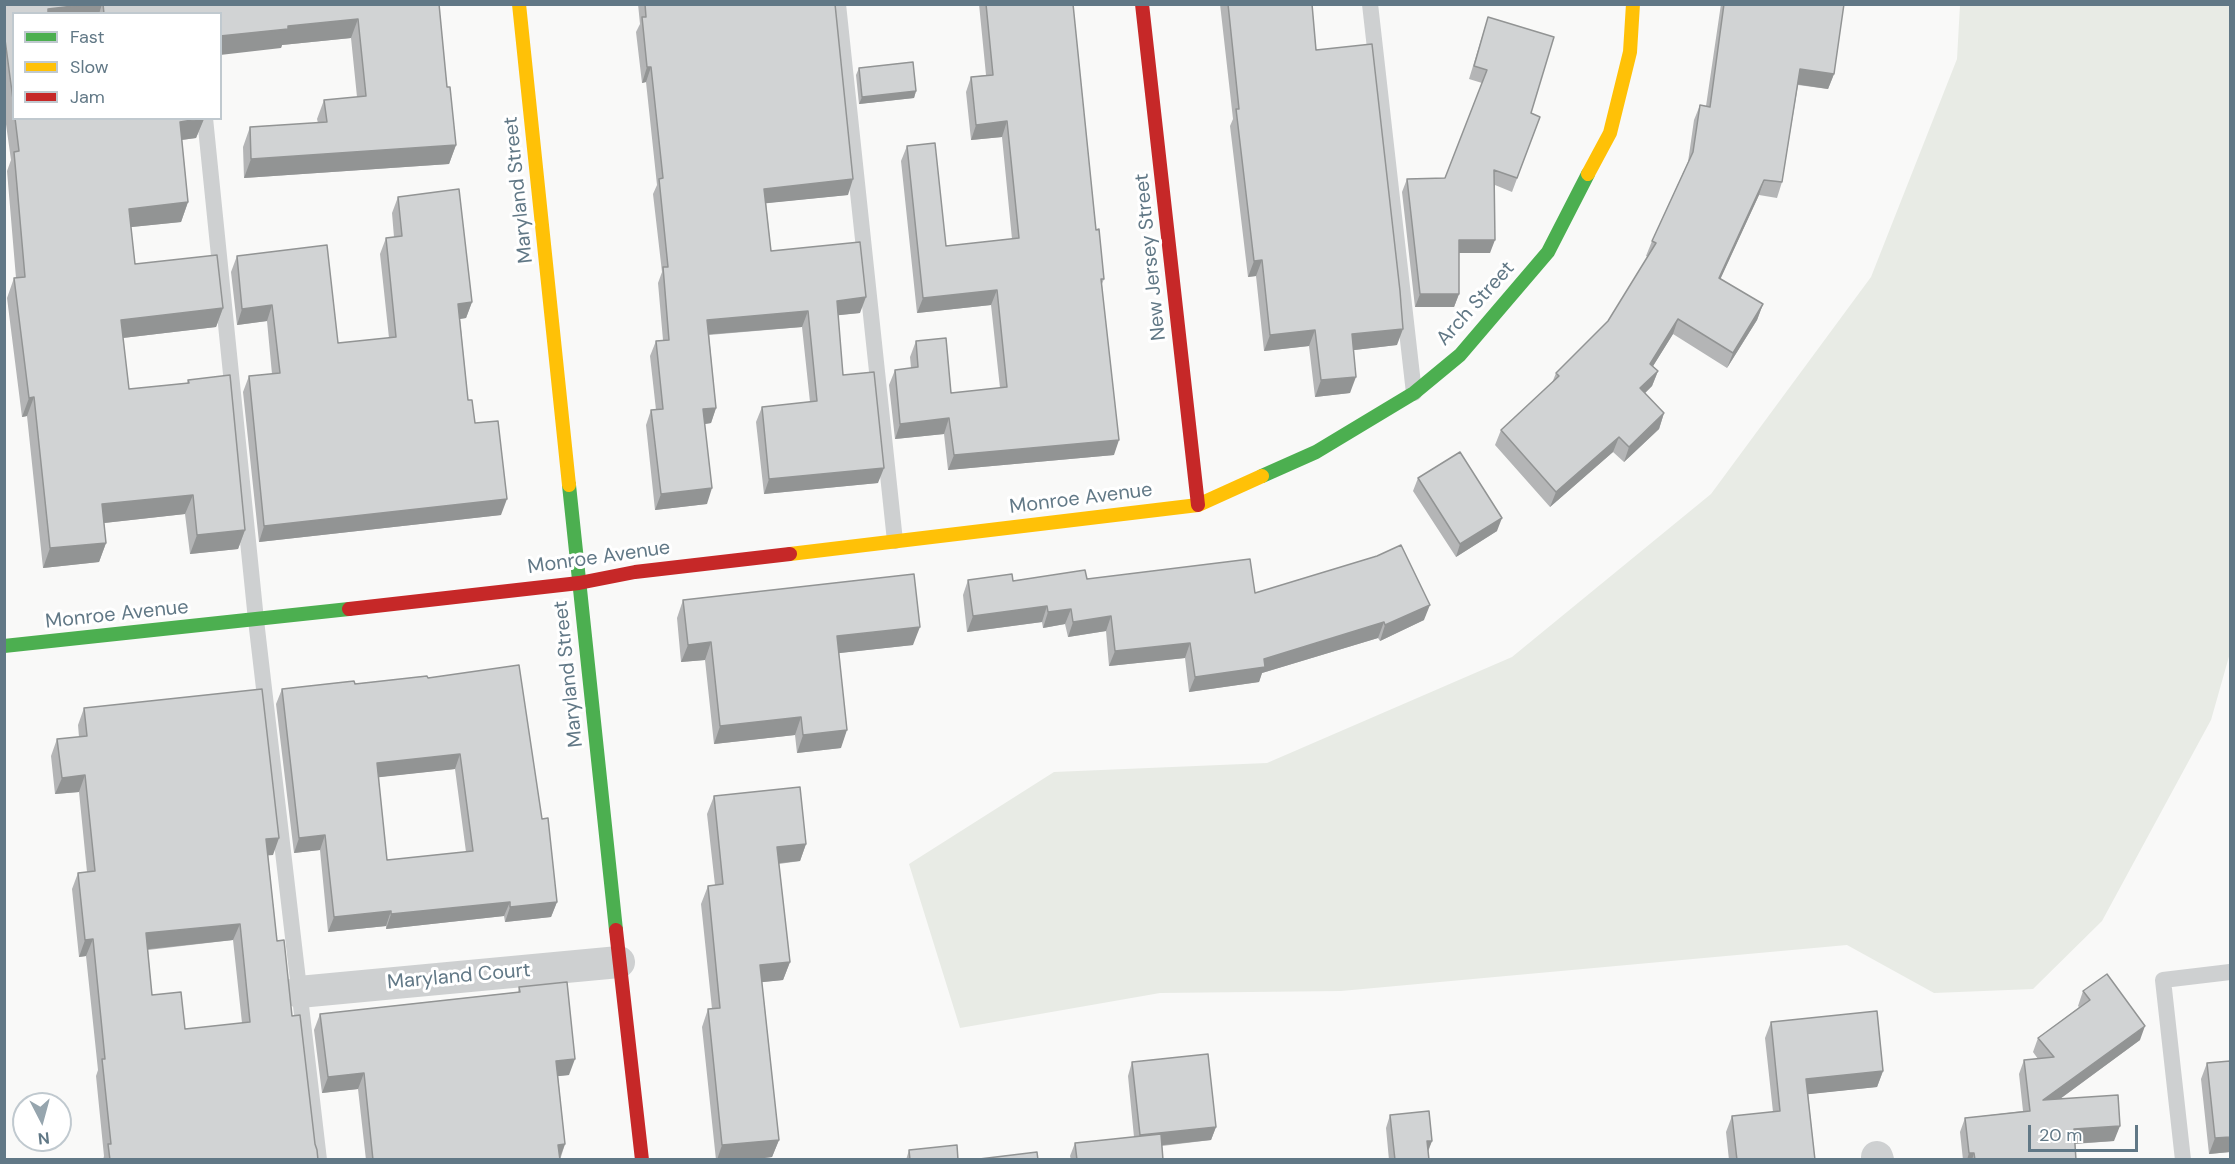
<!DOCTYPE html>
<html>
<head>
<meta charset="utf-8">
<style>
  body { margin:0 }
  #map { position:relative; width:2235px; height:1164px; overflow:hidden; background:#f9f9f8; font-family:"DM Sans",sans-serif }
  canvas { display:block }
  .frame { position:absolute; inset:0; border:6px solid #617886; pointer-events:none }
  .legend { position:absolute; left:12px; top:12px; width:210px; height:108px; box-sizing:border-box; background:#fff; border:2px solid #c0c9cf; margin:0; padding:8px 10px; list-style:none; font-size:18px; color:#617886 }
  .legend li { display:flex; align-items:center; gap:12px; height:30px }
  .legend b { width:30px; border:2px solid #c0c9cf }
  .north { position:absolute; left:12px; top:1092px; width:60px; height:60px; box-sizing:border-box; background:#fff; border:2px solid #c0c9cf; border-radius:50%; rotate:174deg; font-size:16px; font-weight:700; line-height:24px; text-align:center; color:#617886 }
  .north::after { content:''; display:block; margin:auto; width:21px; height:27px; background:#96a5ae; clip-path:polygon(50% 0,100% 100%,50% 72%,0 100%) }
  .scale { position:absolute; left:2028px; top:1125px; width:110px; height:27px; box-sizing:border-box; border:3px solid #617886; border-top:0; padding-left:8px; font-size:18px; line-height:21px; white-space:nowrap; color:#617886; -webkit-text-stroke:4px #fff; paint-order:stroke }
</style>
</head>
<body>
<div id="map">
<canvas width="2235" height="1164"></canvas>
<div class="frame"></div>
<ul class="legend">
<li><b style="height:8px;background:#4caf50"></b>Fast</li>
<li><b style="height:8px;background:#ffc107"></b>Slow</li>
<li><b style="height:8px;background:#c62828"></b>Jam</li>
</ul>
<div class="north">N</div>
<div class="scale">20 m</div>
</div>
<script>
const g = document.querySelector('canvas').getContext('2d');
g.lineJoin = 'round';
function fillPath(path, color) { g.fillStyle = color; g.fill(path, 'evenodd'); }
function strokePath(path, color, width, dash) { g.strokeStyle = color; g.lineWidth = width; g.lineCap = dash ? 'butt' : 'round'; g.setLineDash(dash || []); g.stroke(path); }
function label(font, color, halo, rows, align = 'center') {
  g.font = font + ' "DM Sans",sans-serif'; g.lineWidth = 6; g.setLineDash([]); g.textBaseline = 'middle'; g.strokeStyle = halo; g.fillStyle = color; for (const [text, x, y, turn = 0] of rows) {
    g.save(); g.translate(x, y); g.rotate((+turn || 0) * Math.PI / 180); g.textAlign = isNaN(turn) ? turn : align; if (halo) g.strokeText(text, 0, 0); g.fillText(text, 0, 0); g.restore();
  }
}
const green = new Path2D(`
  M 1960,5 L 2230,5 L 2230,653 L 2211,720 L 2102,921 L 2033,989 L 1934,993 L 1847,945 L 1341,991 L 1160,993 L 960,1028 L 909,864 L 1054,772 L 1267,763 L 1512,657 L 1711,494 L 1871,277 L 1957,59 Z`);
const lane = new Path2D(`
  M 838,4 L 895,541
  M 1370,4 L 1414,393
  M 205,118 L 256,620 L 319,1160
  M 2183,1160 L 2163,980 L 2230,972`);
const street = new Path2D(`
  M 299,992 L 619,962
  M 1877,1157 L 1878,1160`);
const fast = new Path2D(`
  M 1262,476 L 1316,452 L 1414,393 L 1460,355 L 1548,252 L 1588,174
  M 569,485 L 616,930
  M 4,646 L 349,609`);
const slow = new Path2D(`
  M 519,4 L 569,485
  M 1588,174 L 1610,133 L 1630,52 L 1633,4
  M 790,554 L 1198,505 L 1262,476`);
const jam = new Path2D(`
  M 1142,4 L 1198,505
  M 349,609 L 579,583 L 635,572 L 790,554
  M 616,930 L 642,1160`);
const wall = new Path2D(`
  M 4,4 L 166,4 L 166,5 L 439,4 L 447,87 L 456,145 L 449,164 L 244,178 L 243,147 L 250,127 L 318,123 L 317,119 L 324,100 L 357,97 L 351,38 L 282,45 L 281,48 L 220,14 L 14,14 L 14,118 L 204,118 L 196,138 L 182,140 L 188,202 L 181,222 L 131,227 L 135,264 L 223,308 L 216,327 L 123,338 L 129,389 L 187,383 L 188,380 L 245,530 L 238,549 L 190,554 L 185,514 L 104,523 L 106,543 L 99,562 L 43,568 L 27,416 L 22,417 L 7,298 L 14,278 L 16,278 L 7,171 L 11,160 L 4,110 Z
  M 638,4 L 835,4 L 848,195 L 766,203 L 771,251 L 860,313 L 838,315 L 843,375 L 878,483 L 764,494 L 756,422 L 762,407 L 810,402 L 802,327 L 709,335 L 716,408 L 711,423 L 705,424 L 707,504 L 655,510 L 646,425 L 651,410 L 656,410 L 650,356 L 656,341 L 663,340 L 658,283 L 662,272 L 653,194 L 657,185 L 646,82 L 642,83 L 636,32 L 640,24 Z
  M 979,4 L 1073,4 L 1096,230 L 1104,279 L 1102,284 L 1114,455 L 948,470 L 944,434 L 895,439 L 889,385 L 895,370 L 911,368 L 910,357 L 916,341 L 951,393 L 1000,388 L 991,305 L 917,313 L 901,161 L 907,146 L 946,246 L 1012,239 L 1002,137 L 971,140 L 966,92 L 971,77 L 986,75 Z
  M 1220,4 L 1312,4 L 1316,50 L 1397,345 L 1354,350 L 1350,393 L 1315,397 L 1309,346 L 1264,351 L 1256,276 L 1248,277 L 1230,126 L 1233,119 Z
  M 1721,4 L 1844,4 L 1834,74 L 1828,89 L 1798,85 L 1782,182 L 1777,198 L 1759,195 L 1720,279 L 1763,304 L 1757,320 L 1727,368 L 1673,334 L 1653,366 L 1658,371 L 1652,386 L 1645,393 L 1664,413 L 1659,429 L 1624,462 L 1613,452 L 1550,507 L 1495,445 L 1501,430 L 1552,383 L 1556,373 L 1608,321 L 1648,257 L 1646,256 L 1652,241 L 1688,162 L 1694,120 L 1700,105 L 1706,106 Z
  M 1488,17 L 1531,113 L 1540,117 L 1512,192 L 1495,185 L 1490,253 L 1459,253 L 1459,294 L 1454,307 L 1415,307 L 1402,192 L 1407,179 L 1445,178 L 1482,83 L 1469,79 Z
  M 859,68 L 916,91 L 914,98 L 859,104 L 856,75 Z
  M 398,197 L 472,302 L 466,318 L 460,319 L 468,400 L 501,515 L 259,542 L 243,392 L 249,376 L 272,374 L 267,321 L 237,325 L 231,272 L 237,256 L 338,343 L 389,338 L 380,254 L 386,238 L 394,237 L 392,213 Z
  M 1418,478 L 1497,531 L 1456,557 L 1413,491 Z
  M 1087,579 L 1255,593 L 1424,620 L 1380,641 L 1378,638 L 1262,673 L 1259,682 L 1189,692 L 1185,658 L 1109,666 L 1106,631 L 1068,637 L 1065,624 L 1043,628 L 1042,622 L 967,632 L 963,595 L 968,580 L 1013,581 Z
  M 683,600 L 913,645 L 839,653 L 841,748 L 797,753 L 795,735 L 714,744 L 705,660 L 681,662 L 677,618 Z
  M 428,678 L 542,819 L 557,902 L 551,917 L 505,922 L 504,916 L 386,929 L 386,926 L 328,932 L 320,850 L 294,853 L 276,704 L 282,689 ZM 455,769 L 466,852 L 387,860 L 378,777 Z
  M 84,708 L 273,855 L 268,855 L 277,941 L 292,1016 L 315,1144 L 318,1160 L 103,1160 L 104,1156 L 96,1076 L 98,1070 L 86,956 L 79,957 L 72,889 L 78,873 L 87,872 L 79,792 L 55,794 L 51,756 L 57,739 L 79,737 L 78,725 ZM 233,940 L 242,1023 L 185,1029 L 152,995 L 148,950 Z
  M 714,796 L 806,844 L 800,861 L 779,864 L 790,962 L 783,980 L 762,982 L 779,1140 L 772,1157 L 749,1160 L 716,1160 L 702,1027 L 708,1009 L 712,1009 L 701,904 L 708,886 L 715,885 L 707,814 Z
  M 519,987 L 569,1075 L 558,1076 L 565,1144 L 560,1160 L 366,1160 L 358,1089 L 322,1093 L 314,1030 L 320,1014 L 518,992 Z
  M 2083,991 L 2140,1040 L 2060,1099 L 2114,1141 L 2075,1144 L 2076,1160 L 1963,1160 L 1960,1132 L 1965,1118 L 2023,1111 L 2019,1074 L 2024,1060 L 2038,1059 L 2033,1052 L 2038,1038 L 2079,1007 L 2078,1006 Z
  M 1771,1022 L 1883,1071 L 1877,1087 L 1808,1094 L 1815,1160 L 1729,1160 L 1726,1132 L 1732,1116 L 1773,1112 L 1765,1038 Z
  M 1132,1062 L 1216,1127 L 1211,1140 L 1162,1146 L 1163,1160 L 1071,1160 L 1070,1156 L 1075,1143 L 1134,1137 L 1128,1076 Z
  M 2207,1063 L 2230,1152 L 2209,1154 L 2201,1079 Z
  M 1390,1115 L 1432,1141 L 1428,1152 L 1429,1160 L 1389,1160 L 1386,1128 Z
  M 909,1150 L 958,1160 L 906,1160 Z`);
const shadedWall = new Path2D(`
  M 90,4 L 102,4 L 99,14 L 46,14 L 48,9 Z
  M 358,19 L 351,38 L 282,45 L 281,48 L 220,55 L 220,36 L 288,26 Z
  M 647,67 L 651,67 L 646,82 L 642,83 Z
  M 1800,69 L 1834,74 L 1828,89 L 1795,84 Z
  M 916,91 L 914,98 L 859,104 L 862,97 Z
  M 204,119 L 196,138 L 173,141 L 180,122 Z
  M 1007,121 L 1002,137 L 971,140 L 976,125 Z
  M 456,145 L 449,164 L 244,178 L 251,159 Z
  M 853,179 L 848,195 L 759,204 L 764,189 Z
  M 1764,180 L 1759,195 L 1714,293 L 1719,278 Z
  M 188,202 L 181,222 L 122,228 L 129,209 Z
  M 1459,240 L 1495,240 L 1490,253 L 1454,253 Z
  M 1262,260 L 1256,276 L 1248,277 L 1254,261 Z
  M 997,290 L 991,305 L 917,313 L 923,298 Z
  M 1420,294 L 1459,294 L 1454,307 L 1415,307 Z
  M 866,297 L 860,313 L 831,316 L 837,301 Z
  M 472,302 L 466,318 L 452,320 L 458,304 Z
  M 1763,304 L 1757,320 L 1727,368 L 1733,353 Z
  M 272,305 L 267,321 L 237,325 L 242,309 Z
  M 223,308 L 216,327 L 114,339 L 121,320 Z
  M 808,311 L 802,327 L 701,335 L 707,320 Z
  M 1678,319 L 1673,334 L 1645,379 L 1650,364 Z
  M 1403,329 L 1397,345 L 1346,351 L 1352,334 Z
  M 1315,330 L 1309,346 L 1264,351 L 1270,335 Z
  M 1658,371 L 1652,386 L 1634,404 L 1640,388 Z
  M 1356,377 L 1350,393 L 1315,397 L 1321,380 Z
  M 34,397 L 27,416 L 22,417 L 29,398 Z
  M 716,408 L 711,423 L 698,425 L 703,409 Z
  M 1664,413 L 1659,429 L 1624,462 L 1629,447 Z
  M 949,418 L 944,434 L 895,439 L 900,424 Z
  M 1619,437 L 1613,452 L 1550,507 L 1556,492 Z
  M 1119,440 L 1114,455 L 948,470 L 954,455 Z
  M 884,468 L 878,483 L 764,494 L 769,479 Z
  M 712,488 L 707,504 L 655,510 L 661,494 Z
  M 193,495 L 185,514 L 95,524 L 102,504 Z
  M 507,499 L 501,515 L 259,542 L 264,526 Z
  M 1502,518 L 1497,531 L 1456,557 L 1460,544 Z
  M 245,530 L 238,549 L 190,554 L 197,535 Z
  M 106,543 L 99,562 L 43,568 L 50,548 Z
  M 1430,605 L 1424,620 L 1380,641 L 1385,625 Z
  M 1047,606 L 1042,622 L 967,632 L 973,616 Z
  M 1071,609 L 1065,624 L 1043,628 L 1048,612 Z
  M 1111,616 L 1106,631 L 1068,637 L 1073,622 Z
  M 1384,622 L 1378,638 L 1262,673 L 1259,682 L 1189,692 L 1195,677 L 1264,659 Z
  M 920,627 L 913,645 L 831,654 L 837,636 Z
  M 711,642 L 705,660 L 681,662 L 688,645 Z
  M 1190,643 L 1185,658 L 1109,666 L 1115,651 Z
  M 801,717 L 795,735 L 714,744 L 720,726 Z
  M 847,730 L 841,748 L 797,753 L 803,735 Z
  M 460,754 L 455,769 L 372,778 L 377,763 Z
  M 85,775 L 79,792 L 55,794 L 62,778 Z
  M 325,835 L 320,850 L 294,853 L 299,838 Z
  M 279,838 L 273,855 L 260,856 L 266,839 Z
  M 806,844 L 800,861 L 771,864 L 777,847 Z
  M 510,902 L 504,916 L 386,929 L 391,914 Z
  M 557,902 L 551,917 L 505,922 L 510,907 Z
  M 391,911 L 386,926 L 328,932 L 334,917 Z
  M 240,924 L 233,940 L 140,950 L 146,933 Z
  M 93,939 L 86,956 L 79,957 L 85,940 Z
  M 790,962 L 783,980 L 754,983 L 760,965 Z
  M 2145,1026 L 2140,1040 L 2038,1115 L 2043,1100 Z
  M 575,1059 L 569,1075 L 550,1077 L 556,1061 Z
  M 1883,1071 L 1877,1087 L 1801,1095 L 1806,1079 Z
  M 364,1073 L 358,1089 L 322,1093 L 328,1077 Z
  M 2120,1126 L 2114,1141 L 2069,1144 L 2074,1129 Z
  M 1216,1127 L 1211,1140 L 1135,1148 L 1140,1135 Z
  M 2230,1137 L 2230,1152 L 2209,1154 L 2215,1138 Z
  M 779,1140 L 772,1157 L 749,1160 L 717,1160 L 722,1145 Z
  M 1427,1141 L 1432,1141 L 1427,1153 Z
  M 565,1144 L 559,1160 L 558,1145 Z
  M 1969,1153 L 1974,1153 L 1972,1160 L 1967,1160 Z`);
const building = new Path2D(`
  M 4,4 L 90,4 L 48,9 L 48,14 L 14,14 L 14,107 L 4,32 Z
  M 103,4 L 166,4 L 166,5 L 174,4 L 439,4 L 447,87 L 450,87 L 456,145 L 251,159 L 250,127 L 327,122 L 324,100 L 366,96 L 358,19 L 288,26 L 288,29 L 220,36 L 220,14 L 104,14 Z
  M 645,4 L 835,4 L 853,179 L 764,189 L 771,251 L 860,242 L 866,297 L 837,301 L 843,375 L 874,372 L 884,468 L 769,479 L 762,407 L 817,401 L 808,311 L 707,320 L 716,408 L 703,409 L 712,488 L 661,494 L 651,410 L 663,409 L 656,341 L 669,340 L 663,267 L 668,267 L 659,179 L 663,178 L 651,67 L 647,67 L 642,17 L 646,17 Z
  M 986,4 L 1073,4 L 1096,230 L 1099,229 L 1104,279 L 1101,279 L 1119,440 L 954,455 L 949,418 L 900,424 L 895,370 L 918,367 L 916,341 L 946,338 L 951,393 L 1007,387 L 997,290 L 923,298 L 907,146 L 935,143 L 946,246 L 1019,238 L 1007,121 L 976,125 L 971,77 L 993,75 Z
  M 1228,4 L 1312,4 L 1316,50 L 1372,44 L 1400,291 L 1403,329 L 1352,334 L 1356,377 L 1321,380 L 1315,330 L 1270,335 L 1262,260 L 1254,261 L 1236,109 L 1239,109 Z
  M 1724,4 L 1844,4 L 1834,74 L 1800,69 L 1782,182 L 1764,180 L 1719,278 L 1763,304 L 1733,353 L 1678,319 L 1650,364 L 1658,371 L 1640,388 L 1664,413 L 1629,447 L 1619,437 L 1556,492 L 1501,430 L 1559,376 L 1556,373 L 1608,321 L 1656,243 L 1652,241 L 1693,152 L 1700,105 L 1710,107 Z
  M 1488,17 L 1554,37 L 1531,113 L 1540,117 L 1517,178 L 1494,170 L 1495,240 L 1459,240 L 1459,294 L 1420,294 L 1407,179 L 1445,178 L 1487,70 L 1474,66 Z
  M 913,62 L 916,91 L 862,97 L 859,68 Z
  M 15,118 L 204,118 L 180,122 L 188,202 L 129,209 L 135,264 L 217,255 L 223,308 L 121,320 L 129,389 L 189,383 L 188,380 L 230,375 L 245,530 L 197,535 L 193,495 L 102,504 L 106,543 L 50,548 L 34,397 L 29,398 L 14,278 L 25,277 L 14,152 L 19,151 Z
  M 459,189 L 472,302 L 458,304 L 468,400 L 472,400 L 475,423 L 498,421 L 507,499 L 264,526 L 249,376 L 280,373 L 272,305 L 242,309 L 237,256 L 327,245 L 338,343 L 396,337 L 386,238 L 402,236 L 398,197 Z
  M 1460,452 L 1502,518 L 1460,544 L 1418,478 Z
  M 1401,545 L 1430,605 L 1385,625 L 1384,622 L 1264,659 L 1265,667 L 1195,677 L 1190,643 L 1115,651 L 1111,616 L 1073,622 L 1071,609 L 1048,612 L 1047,606 L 973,616 L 968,580 L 1012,574 L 1013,581 L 1085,570 L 1087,579 L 1250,559 L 1255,593 L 1377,556 Z
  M 914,574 L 920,627 L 837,636 L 847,730 L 803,735 L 801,717 L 720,726 L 711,642 L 688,645 L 683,600 Z
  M 519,665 L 542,819 L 548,818 L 557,902 L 510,907 L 510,902 L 391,914 L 391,911 L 334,917 L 325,835 L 299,838 L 282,689 L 354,681 L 355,684 L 427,676 L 428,678 ZM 460,754 L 473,851 L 387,860 L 377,763 Z
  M 262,689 L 279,838 L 266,839 L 277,941 L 284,940 L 292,1016 L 300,1015 L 315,1144 L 317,1150 L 318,1160 L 110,1160 L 108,1144 L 111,1144 L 102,1059 L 105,1059 L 93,939 L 85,940 L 78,873 L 95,871 L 85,775 L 62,778 L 57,739 L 87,736 L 84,708 ZM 240,924 L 250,1022 L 185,1029 L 181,992 L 152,995 L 146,933 Z
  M 800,787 L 806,844 L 777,847 L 790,962 L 760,965 L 779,1140 L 722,1145 L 708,1009 L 720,1008 L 708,886 L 723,884 L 714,796 Z
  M 2107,974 L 2145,1026 L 2043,1100 L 2118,1095 L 2120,1126 L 2074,1129 L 2076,1160 L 1975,1160 L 1974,1153 L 1969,1153 L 1965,1118 L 2030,1111 L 2024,1060 L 2054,1057 L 2038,1038 L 2090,1000 L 2083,991 Z
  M 567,982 L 575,1059 L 556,1061 L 565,1144 L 558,1145 L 560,1160 L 373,1160 L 364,1073 L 328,1077 L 320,1014 L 520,992 L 519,987 Z
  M 1877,1011 L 1883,1071 L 1806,1079 L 1815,1160 L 1737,1160 L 1732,1116 L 1780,1111 L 1771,1022 Z
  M 1208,1054 L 1216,1127 L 1140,1135 L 1132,1062 Z
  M 2230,1061 L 2230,1137 L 2215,1138 L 2207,1063 Z
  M 1429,1111 L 1432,1141 L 1427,1141 L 1429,1160 L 1395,1160 L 1390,1115 Z
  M 1161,1134 L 1163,1160 L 1077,1160 L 1075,1143 Z
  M 957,1145 L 958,1160 L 910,1160 L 909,1150 Z
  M 1037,1152 L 1038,1160 L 971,1160 Z`);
const streetNames = [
  ["Maryland Street",519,190,-96],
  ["New Jersey Street",1151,257,-96],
  ["Arch Street",1476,304,-48],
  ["Monroe Avenue",1081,499,-7],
  ["Monroe Avenue",599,558,-8],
  ["Monroe Avenue",117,615,-6],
  ["Maryland Street",569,674,-96],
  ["Maryland Court",459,977,-5]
];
fillPath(green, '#e8ebe5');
strokePath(lane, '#ced0d1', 16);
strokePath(street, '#ced0d1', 32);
strokePath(fast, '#4caf50', 14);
strokePath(slow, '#ffc107', 14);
strokePath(jam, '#c62828', 14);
fillPath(wall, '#b4b5b6');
fillPath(shadedWall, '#929494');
fillPath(building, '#d1d3d4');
strokePath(building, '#929494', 1.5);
label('20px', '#617886', '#fff', streetNames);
</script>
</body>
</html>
